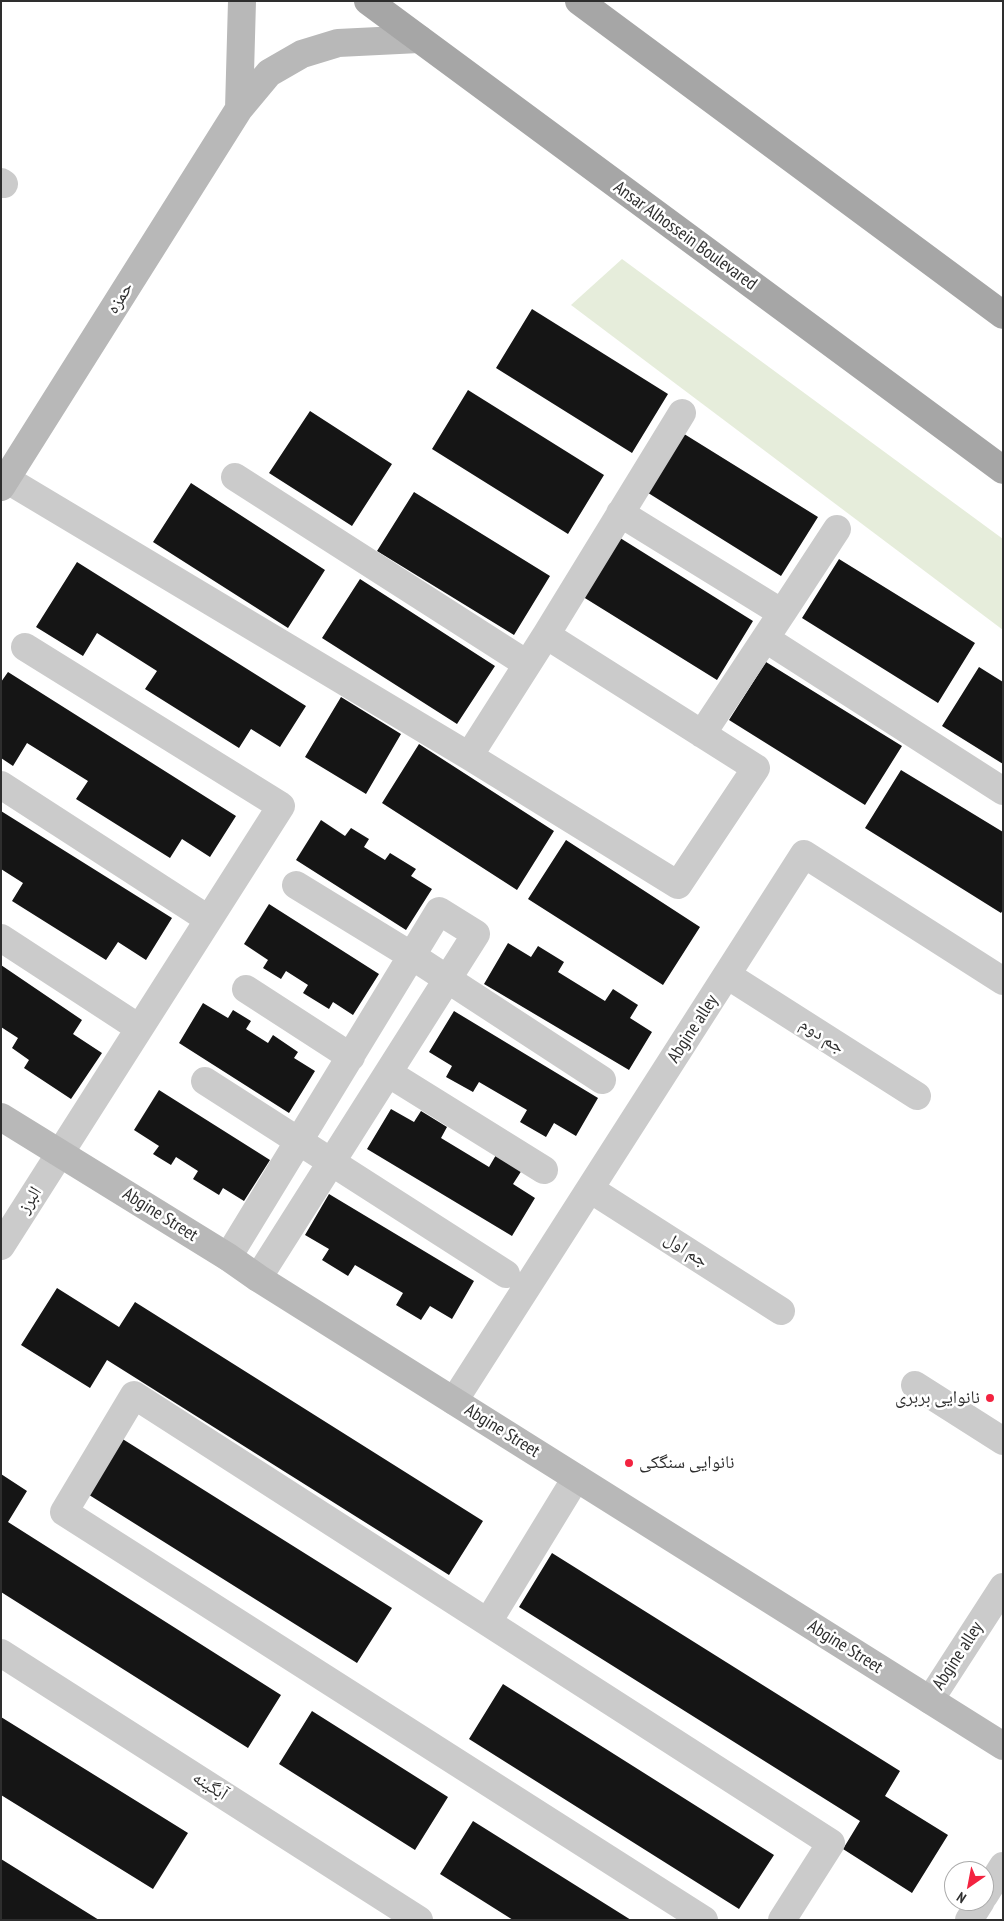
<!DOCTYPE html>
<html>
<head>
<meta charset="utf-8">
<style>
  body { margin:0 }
  #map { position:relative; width:1004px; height:1921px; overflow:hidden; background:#fff; font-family:"PT Sans Narrow",sans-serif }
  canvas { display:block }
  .frame { position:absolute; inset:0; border:2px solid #2e2e2e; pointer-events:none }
  .north { position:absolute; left:944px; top:1861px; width:50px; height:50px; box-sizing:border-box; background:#fff; border:1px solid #ababab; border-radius:50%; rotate:213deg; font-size:14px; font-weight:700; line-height:20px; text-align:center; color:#2e2e2e }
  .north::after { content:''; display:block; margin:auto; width:18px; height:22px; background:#f32340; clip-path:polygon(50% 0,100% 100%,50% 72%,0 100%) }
</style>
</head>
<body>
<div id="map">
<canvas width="1004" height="1921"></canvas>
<div class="frame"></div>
<div class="north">N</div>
</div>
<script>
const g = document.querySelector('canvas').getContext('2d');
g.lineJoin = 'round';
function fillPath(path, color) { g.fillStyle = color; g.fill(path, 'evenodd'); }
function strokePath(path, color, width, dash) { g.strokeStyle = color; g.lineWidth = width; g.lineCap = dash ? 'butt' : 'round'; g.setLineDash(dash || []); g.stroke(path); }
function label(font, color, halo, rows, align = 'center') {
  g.font = font + ' "PT Sans Narrow","Noto Naskh Arabic",sans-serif'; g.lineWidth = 5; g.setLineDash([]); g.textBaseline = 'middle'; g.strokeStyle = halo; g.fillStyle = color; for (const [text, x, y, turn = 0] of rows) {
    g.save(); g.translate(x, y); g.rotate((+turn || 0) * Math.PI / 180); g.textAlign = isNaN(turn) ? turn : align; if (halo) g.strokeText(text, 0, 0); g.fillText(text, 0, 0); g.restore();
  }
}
const green = new Path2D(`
  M 622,259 L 1003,539 L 1003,630 L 571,305 Z`);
const building = new Path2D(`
  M 532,309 L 668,394 L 632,453 L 496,368 Z
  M 468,390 L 604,475 L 568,534 L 432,449 Z
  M 310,411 L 392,464 L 352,526 L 269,473 Z
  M 681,432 L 818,517 L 781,576 L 645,491 Z
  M 191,483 L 325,570 L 288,628 L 153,542 Z
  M 414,492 L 550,576 L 514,635 L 377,551 Z
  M 617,536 L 753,621 L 717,680 L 580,595 Z
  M 839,559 L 975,643 L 938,703 L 802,618 Z
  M 77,562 L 306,706 L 280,747 L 251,729 L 239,748 L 145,689 L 157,671 L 97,633 L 83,656 L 36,627 Z
  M 360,579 L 495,666 L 457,724 L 322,638 Z
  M 766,662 L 902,746 L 865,805 L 729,720 Z
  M 979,667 L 1003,682 L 1003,764 L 942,726 Z
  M 8,672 L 236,816 L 210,857 L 182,839 L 170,858 L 76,799 L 88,781 L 27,743 L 13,766 L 1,758 L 1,682 Z
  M 341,697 L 401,734 L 366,794 L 305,757 Z
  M 419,744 L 554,831 L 517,890 L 382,803 Z
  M 901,770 L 1003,832 L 1003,910 L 1001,913 L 865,828 Z
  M 1,811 L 172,918 L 146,960 L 118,942 L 106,960 L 12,901 L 23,883 L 1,869 Z
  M 321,820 L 345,836 L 351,828 L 369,839 L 364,847 L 385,860 L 390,853 L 416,869 L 411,876 L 432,889 L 406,930 L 296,860 Z
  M 566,840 L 700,927 L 663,985 L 528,899 Z
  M 269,904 L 379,974 L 353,1015 L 333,1002 L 329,1009 L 303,993 L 308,985 L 286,971 L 281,979 L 263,968 L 268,960 L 244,944 Z
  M 508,943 L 531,957 L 538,946 L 564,962 L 558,972 L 605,1001 L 613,989 L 638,1005 L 630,1018 L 652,1032 L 629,1070 L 484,984 Z
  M 1,965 L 82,1020 L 73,1034 L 102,1053 L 71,1099 L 24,1068 L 29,1060 L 12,1048 L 18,1038 L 1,1027 Z
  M 203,1003 L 228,1018 L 233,1010 L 251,1021 L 246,1029 L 268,1043 L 273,1035 L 298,1052 L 294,1058 L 315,1071 L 289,1113 L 179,1043 Z
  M 454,1011 L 598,1098 L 576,1136 L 554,1123 L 546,1137 L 520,1122 L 527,1110 L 479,1082 L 473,1092 L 446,1077 L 452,1066 L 429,1052 Z
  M 159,1090 L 270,1160 L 244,1201 L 223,1188 L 219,1195 L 193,1179 L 198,1171 L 176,1157 L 171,1165 L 153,1154 L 159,1146 L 134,1130 Z
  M 391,1109 L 414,1122 L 421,1111 L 447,1127 L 441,1138 L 489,1167 L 496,1155 L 522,1170 L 513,1184 L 535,1198 L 512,1236 L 367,1149 Z
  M 329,1194 L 474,1281 L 452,1319 L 430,1306 L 421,1320 L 396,1305 L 403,1293 L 355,1265 L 348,1276 L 322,1260 L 329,1249 L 305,1235 Z
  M 57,1288 L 119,1327 L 135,1302 L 483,1521 L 449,1575 L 107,1360 L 90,1388 L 21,1345 Z
  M 121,1438 L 392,1608 L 357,1663 L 86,1493 Z
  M 1,1474 L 27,1491 L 8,1522 L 281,1695 L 248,1748 L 1,1592 Z
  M 552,1553 L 900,1771 L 885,1796 L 948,1835 L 912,1893 L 843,1849 L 860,1821 L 519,1607 Z
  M 503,1684 L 774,1855 L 739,1909 L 469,1739 Z
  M 312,1711 L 448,1797 L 415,1850 L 279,1764 Z
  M 1,1717 L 188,1833 L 153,1889 L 1,1795 Z
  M 473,1821 L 631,1920 L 513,1920 L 440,1874 Z
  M 1,1859 L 99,1920 L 1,1920 Z`);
const street = new Path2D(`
  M 1,182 L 4,184
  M 235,477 L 527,664
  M 6,479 L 469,756 L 678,885 L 756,768 L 546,635 L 469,756
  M 620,513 L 782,613 L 702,734
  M 782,613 L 837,529
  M 546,635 L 682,413
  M 766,639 L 1003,791
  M 1,785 L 208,919
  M 296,885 L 412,956 L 602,1080
  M 1,938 L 139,1028
  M 727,975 L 917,1096
  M 246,989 L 351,1057
  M 388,1073 L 544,1170
  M 205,1081 L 506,1274
  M 590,1189 L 781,1311
  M 1,1246 L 281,806 L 25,647
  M 228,1257 L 439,911 L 476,934 L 258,1278
  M 915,1385 L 1003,1441
  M 454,1401 L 804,854 L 1003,981
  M 488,1622 L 576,1478
  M 1,1653 L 419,1920
  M 930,1700 L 1003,1587
  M 984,1896 L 1003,1866
  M 704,1920 L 64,1512 L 134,1395 L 831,1843 L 782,1920
  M 969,1920 L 981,1901`);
const secondary = new Path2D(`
  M 239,109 L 242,1
  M 1,487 L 239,109 L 269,73 L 302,54 L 338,43 L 419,39
  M 1,1117 L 228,1257 L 258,1278 L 1003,1746`);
const primary = new Path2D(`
  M 368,1 L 1003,470
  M 579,1 L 1003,315`);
const markers = [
  [990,1398,5,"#f32340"],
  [629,1463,5,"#f32340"]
];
const streetNames = [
  ["Ansar Alhossein Boulevared",685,236,36],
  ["حمزه",120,298,-58],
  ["Abgine alley",693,1029,-57],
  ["جم دوم",822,1036,33],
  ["البرز",30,1200,-58],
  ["Abgine Street",160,1215,32],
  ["جم اول",686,1250,33],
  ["Abgine Street",502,1431,32],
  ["Abgine Street",845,1647,32],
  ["Abgine alley",958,1656,-57],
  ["آبگینه",210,1786,33]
];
const poiNames = [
  ["نانوایی بربری",980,1398],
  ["نانوایی سنگکی",639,1463,"left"]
];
fillPath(green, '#e6eddb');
fillPath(building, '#151515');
strokePath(street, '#cbcbcb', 28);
strokePath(secondary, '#b8b8b8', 28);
strokePath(primary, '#a6a6a6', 28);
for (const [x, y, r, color] of markers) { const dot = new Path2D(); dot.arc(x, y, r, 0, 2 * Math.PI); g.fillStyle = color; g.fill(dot); strokePath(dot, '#fff', 2); }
label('18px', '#2e2e2e', '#fff', streetNames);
label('18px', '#2e2e2e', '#fff', poiNames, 'right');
</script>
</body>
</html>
